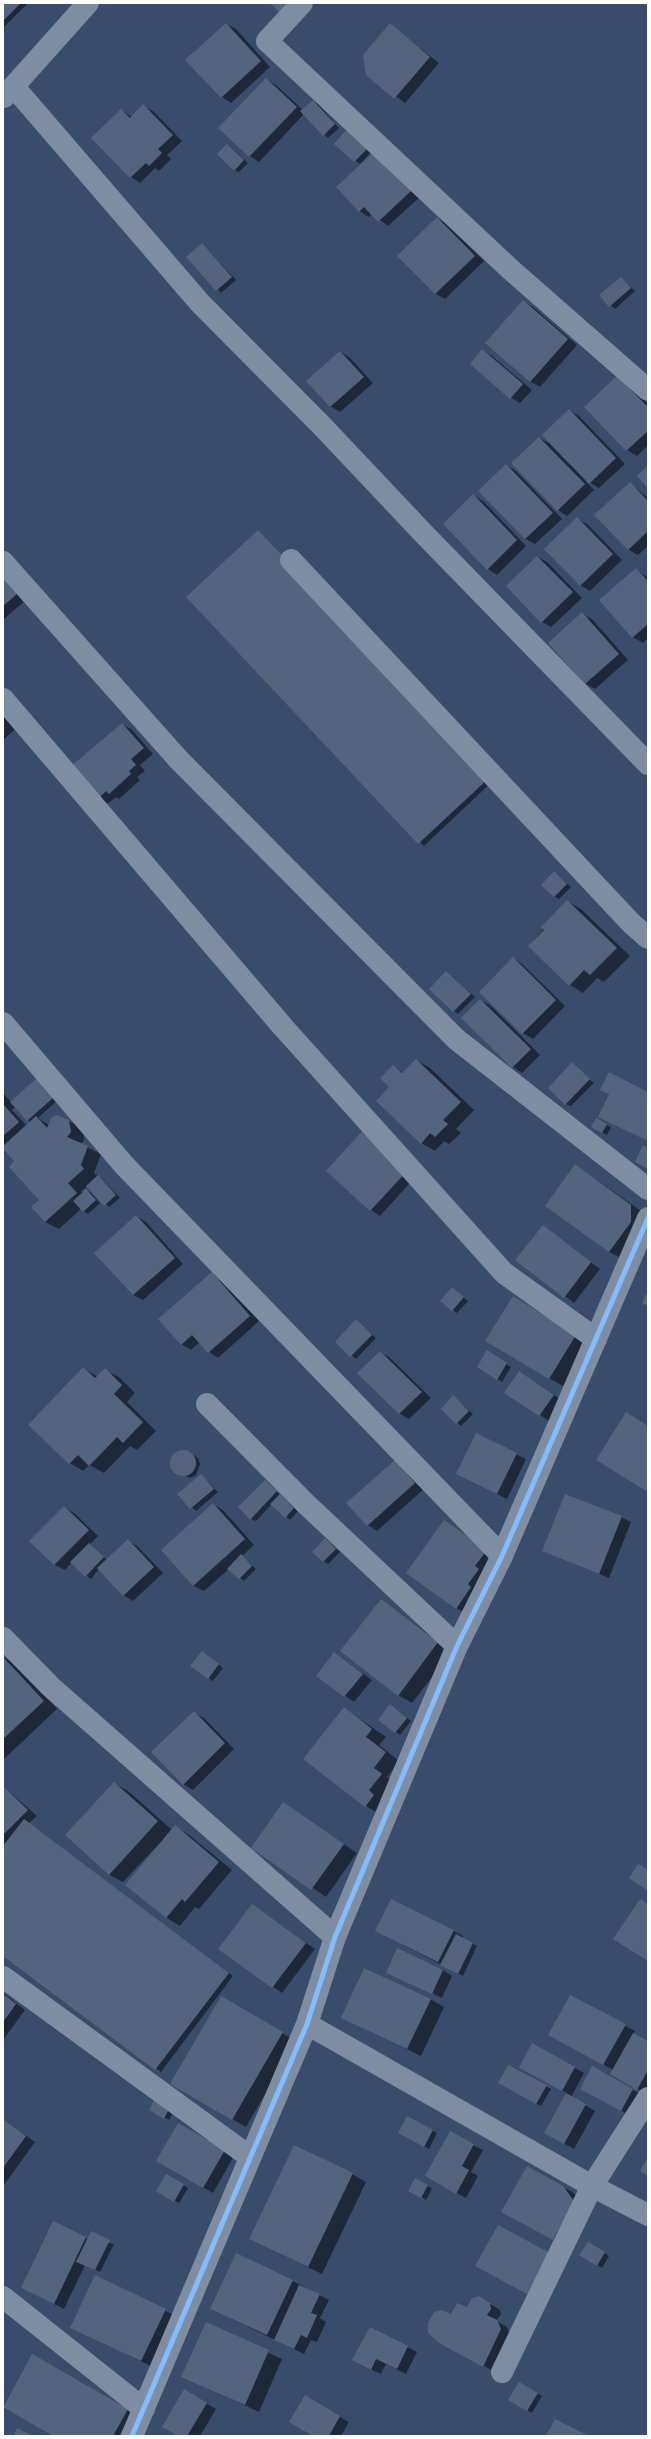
<!DOCTYPE html>
<html>
<head>
<meta charset="utf-8">
<style>
  body { margin:0 }
  #map { position:relative; width:651px; height:2439px; overflow:hidden; background:#3a4c6c; font-family:"PT Sans",sans-serif }
  canvas { display:block }
  .frame { position:absolute; inset:0; border:4px solid #fff; pointer-events:none }
</style>
</head>
<body>
<div id="map">
<canvas width="651" height="2439"></canvas>
<div class="frame"></div>
</div>
<script>
const g = document.querySelector('canvas').getContext('2d');
g.lineJoin = 'round';
function fillPath(path, color) { g.fillStyle = color; g.fill(path, 'evenodd'); }
function strokePath(path, color, width, dash) { g.strokeStyle = color; g.lineWidth = width; g.lineCap = dash ? 'butt' : 'round'; g.setLineDash(dash || []); g.stroke(path); }
const shadow = new Path2D(`
  M 3,3 L 28,3 L 3,28 Z
  M 226,24 L 236,29 L 270,67 L 231,103 L 222,97 L 187,60 Z
  M 390,25 L 439,63 L 405,103 L 367,75 Z
  M 266,79 L 276,85 L 303,110 L 313,101 L 318,104 L 339,128 L 328,138 L 304,114 L 259,162 L 250,156 Z
  M 143,106 L 153,111 L 182,141 L 167,155 L 171,159 L 159,171 L 155,168 L 140,183 L 131,177 L 121,110 L 132,117 Z
  M 347,131 L 372,151 L 360,164 L 335,144 Z
  M 228,145 L 248,163 L 239,172 L 234,170 Z
  M 374,153 L 420,197 L 388,226 L 372,214 L 369,217 L 359,211 Z
  M 437,218 L 447,224 L 484,261 L 445,299 L 436,294 L 399,256 Z
  M 202,244 L 236,280 L 221,293 L 188,257 Z
  M 621,278 L 635,291 L 615,309 L 600,295 Z
  M 523,301 L 533,307 L 577,345 L 540,387 L 531,382 L 486,343 Z
  M 483,351 L 492,356 L 532,390 L 520,403 L 511,398 Z
  M 341,352 L 350,358 L 373,383 L 340,412 L 330,406 Z
  M 627,382 L 648,404 L 648,445 L 637,456 L 627,450 L 585,407 Z
  M 569,410 L 579,416 L 625,464 L 599,488 L 585,480 L 594,490 L 567,516 L 558,510 L 513,463 L 539,438 L 549,443 L 570,465 Z
  M 506,465 L 516,471 L 562,519 L 535,544 L 526,539 L 479,491 Z
  M 630,483 L 648,498 L 648,546 L 638,555 L 629,550 L 596,516 Z
  M 473,495 L 483,501 L 526,546 L 497,575 L 488,569 Z
  M 577,519 L 587,524 L 622,560 L 590,591 L 580,585 Z
  M 258,531 L 494,780 L 424,846 L 188,597 Z
  M 538,557 L 547,562 L 582,598 L 551,627 L 542,622 Z
  M 636,569 L 648,578 L 648,638 L 643,643 L 633,637 Z
  M 3,574 L 26,600 L 3,620 Z
  M 582,614 L 592,619 L 628,660 L 595,689 L 586,684 L 549,643 Z
  M 3,703 L 22,723 L 3,740 Z
  M 122,724 L 131,729 L 153,754 L 140,765 L 145,771 L 137,777 L 140,780 L 119,799 L 116,797 L 107,804 L 97,799 Z
  M 554,872 L 571,887 L 559,899 L 554,896 Z
  M 567,901 L 581,909 L 630,956 L 604,982 L 597,978 L 583,993 L 570,985 L 529,946 Z
  M 513,958 L 522,964 L 565,1006 L 533,1039 L 523,1033 L 480,992 Z
  M 447,972 L 475,997 L 458,1014 L 454,1011 Z
  M 480,1000 L 490,1005 L 540,1055 L 522,1073 L 513,1067 L 462,1018 Z
  M 416,1060 L 430,1068 L 474,1110 L 456,1129 L 461,1133 L 449,1144 L 444,1141 L 435,1151 L 421,1143 L 391,1087 L 393,1066 L 404,1073 Z
  M 572,1064 L 594,1083 L 571,1106 L 566,1104 Z
  M 37,1079 L 58,1100 L 38,1118 L 49,1125 L 69,1121 L 83,1129 L 84,1140 L 81,1144 L 101,1154 L 94,1173 L 102,1179 L 120,1198 L 109,1207 L 88,1186 L 81,1191 L 83,1193 L 86,1190 L 91,1193 L 100,1203 L 88,1214 L 81,1209 L 59,1229 L 45,1222 L 40,1200 L 16,1162 L 3,1150 L 3,1093 L 11,1102 ZM 15,1107 L 31,1123 L 27,1126 L 12,1110 Z
  M 596,1119 L 611,1127 L 607,1135 L 597,1130 Z
  M 576,1165 L 644,1213 L 623,1259 L 609,1252 Z
  M 327,1171 L 417,1175 L 380,1216 L 371,1210 Z
  M 136,1216 L 146,1222 L 183,1264 L 143,1300 L 133,1295 Z
  M 543,1227 L 600,1269 L 574,1303 L 517,1260 Z
  M 212,1273 L 222,1279 L 259,1321 L 218,1358 L 209,1352 L 200,1342 L 191,1350 L 181,1344 Z
  M 452,1288 L 468,1301 L 457,1313 L 453,1310 Z
  M 513,1297 L 589,1343 L 563,1386 L 549,1378 Z
  M 356,1321 L 376,1338 L 356,1359 L 336,1342 Z
  M 380,1352 L 389,1357 L 431,1398 L 409,1419 L 400,1414 L 359,1373 Z
  M 487,1352 L 511,1367 L 502,1382 L 478,1367 Z
  M 83,1368 L 98,1377 L 105,1370 L 119,1377 L 135,1393 L 127,1402 L 156,1431 L 137,1450 L 130,1446 L 104,1473 L 89,1465 L 83,1471 L 70,1463 Z
  M 520,1372 L 563,1401 L 549,1421 L 506,1393 Z
  M 454,1397 L 473,1414 L 461,1426 L 442,1409 Z
  M 476,1434 L 526,1459 L 507,1499 L 457,1474 Z
  M 188,1451 L 198,1458 L 200,1464 L 196,1475 L 190,1478 L 173,1470 L 171,1464 L 175,1453 Z
  M 395,1461 L 424,1489 L 377,1531 L 368,1525 L 348,1504 Z
  M 201,1475 L 218,1492 L 196,1511 L 179,1494 Z
  M 265,1481 L 298,1511 L 290,1520 L 272,1504 L 256,1521 L 251,1519 Z
  M 213,1504 L 223,1510 L 254,1545 L 242,1556 L 256,1569 L 244,1581 L 229,1569 L 204,1591 L 194,1586 L 162,1550 Z
  M 64,1507 L 74,1513 L 98,1536 L 90,1544 L 107,1560 L 128,1541 L 137,1546 L 163,1573 L 133,1601 L 123,1595 L 99,1569 L 91,1579 L 72,1562 L 65,1570 L 55,1565 L 31,1541 Z
  M 621,1517 L 631,1522 L 609,1578 L 543,1551 Z
  M 444,1521 L 496,1556 L 466,1614 L 456,1608 Z
  M 325,1540 L 340,1552 L 328,1564 L 323,1561 Z
  M 381,1600 L 452,1651 L 412,1703 L 398,1695 Z
  M 335,1653 L 372,1680 L 354,1702 L 317,1676 Z
  M 207,1655 L 223,1668 L 213,1681 L 208,1678 Z
  M 3,1657 L 15,1664 L 57,1709 L 3,1760 Z
  M 344,1708 L 386,1737 L 379,1745 L 399,1761 L 387,1777 L 395,1782 L 379,1814 L 366,1806 L 304,1759 Z
  M 395,1708 L 411,1721 L 400,1735 L 396,1732 Z
  M 194,1713 L 204,1718 L 234,1749 L 193,1790 L 183,1784 Z
  M 114,1783 L 128,1791 L 172,1830 L 175,1827 L 189,1835 L 232,1870 L 199,1909 L 195,1907 L 180,1926 L 167,1918 L 126,1885 L 158,1847 L 157,1846 L 123,1882 L 110,1875 L 66,1835 Z
  M 3,1786 L 37,1816 L 29,1823 L 233,1976 L 161,2072 L 3,1955 Z
  M 283,1803 L 357,1853 L 326,1897 L 252,1847 Z
  M 391,1900 L 454,1931 L 463,1936 L 462,1938 L 477,1946 L 463,1976 L 386,1936 Z
  M 252,1905 L 315,1949 L 282,1993 L 219,1949 Z
  M 443,1970 L 452,1976 L 442,1998 L 387,1972 Z
  M 3,1993 L 25,2010 L 3,2040 Z
  M 571,1996 L 635,2031 L 633,2034 L 648,2042 L 647,2094 L 611,2074 L 613,2070 L 608,2067 L 557,2039 Z
  M 221,1998 L 296,2041 L 246,2127 L 171,2084 Z
  M 430,1999 L 444,2007 L 421,2056 L 342,2018 Z
  M 532,2044 L 584,2073 L 571,2097 L 595,2111 L 574,2149 L 545,2133 L 567,2093 L 529,2073 Z
  M 509,2066 L 551,2089 L 541,2106 L 499,2083 Z
  M 592,2068 L 642,2095 L 631,2116 L 591,2094 Z
  M 150,2110 L 174,2110 L 169,2120 Z
  M 407,2117 L 437,2133 L 429,2149 L 399,2132 Z
  M 3,2119 L 35,2142 L 4,2185 L 3,2185 Z
  M 178,2124 L 234,2156 L 213,2193 L 157,2160 Z
  M 473,2145 L 483,2150 L 471,2172 L 478,2176 L 466,2198 L 426,2176 Z
  M 352,2174 L 366,2182 L 322,2274 L 264,2246 Z
  M 166,2175 L 188,2188 L 179,2203 L 157,2191 Z
  M 416,2179 L 432,2189 L 426,2200 L 410,2190 Z
  M 562,2187 L 573,2192 L 583,2207 L 563,2244 L 512,2217 Z
  M 86,2238 L 114,2244 L 100,2272 L 85,2265 L 64,2309 L 22,2288 Z
  M 588,2243 L 609,2256 L 602,2268 L 581,2255 Z
  M 96,2276 L 180,2318 L 155,2368 L 72,2328 Z
  M 293,2281 L 329,2300 L 320,2318 L 326,2322 L 317,2342 L 311,2340 L 304,2354 L 211,2309 Z
  M 479,2297 L 500,2310 L 501,2314 L 496,2321 L 507,2327 L 510,2335 L 493,2371 L 440,2342 L 451,2315 L 467,2308 Z
  M 206,2324 L 282,2359 L 259,2412 L 183,2377 Z
  M 370,2328 L 417,2352 L 406,2374 L 386,2364 L 381,2374 L 363,2366 Z
  M 32,2355 L 132,2413 L 119,2436 L 55,2436 L 3,2406 Z
  M 519,2383 L 542,2396 L 532,2413 L 509,2400 Z
  M 185,2391 L 216,2409 L 200,2436 L 180,2436 Z
  M 305,2397 L 349,2422 L 341,2436 L 315,2436 Z`);
const building = new Path2D(`
  M 3,3 L 21,3 L 3,21 Z
  M 270,3 L 290,3 L 280,13 Z
  M 226,23 L 261,61 L 221,98 L 185,60 Z
  M 390,23 L 430,57 L 394,99 L 366,75 L 363,55 Z
  M 266,78 L 297,107 L 249,157 L 218,128 Z
  M 313,100 L 335,124 L 323,136 L 300,111 Z
  M 143,104 L 173,135 L 158,149 L 162,153 L 149,166 L 146,163 L 130,178 L 91,138 L 121,109 L 130,118 Z
  M 347,129 L 368,148 L 354,162 L 334,144 Z
  M 227,144 L 244,160 L 234,171 L 217,154 Z
  M 374,152 L 411,191 L 378,222 L 364,207 L 359,212 L 336,187 Z
  M 437,217 L 475,256 L 435,294 L 397,256 Z
  M 202,243 L 232,277 L 216,291 L 186,257 Z
  M 621,277 L 631,288 L 609,307 L 599,295 Z
  M 523,300 L 568,339 L 530,382 L 485,343 Z
  M 482,349 L 523,384 L 510,399 L 470,364 Z
  M 340,351 L 364,377 L 330,407 L 306,381 Z
  M 617,376 L 648,407 L 648,431 L 626,451 L 584,407 Z
  M 569,409 L 616,458 L 589,484 L 542,435 Z
  M 539,437 L 585,484 L 557,511 L 511,463 Z
  M 506,464 L 553,513 L 525,539 L 478,491 Z
  M 648,465 L 648,488 L 637,476 Z
  M 630,482 L 648,501 L 648,531 L 628,550 L 594,515 Z
  M 473,494 L 517,540 L 487,570 L 443,524 Z
  M 577,517 L 613,554 L 580,586 L 544,549 Z
  M 258,530 L 490,777 L 418,844 L 186,597 Z
  M 537,556 L 573,592 L 541,623 L 506,586 Z
  M 636,568 L 648,581 L 648,624 L 632,638 L 599,600 Z
  M 3,578 L 17,594 L 3,606 Z
  M 582,612 L 619,654 L 585,684 L 548,643 Z
  M 122,723 L 144,748 L 131,759 L 136,765 L 129,771 L 131,774 L 109,794 L 106,791 L 97,800 L 69,768 Z
  M 554,871 L 567,884 L 554,897 L 541,885 Z
  M 567,900 L 617,948 L 590,975 L 584,970 L 569,986 L 528,946 L 544,930 L 541,927 Z
  M 513,957 L 556,1000 L 522,1034 L 479,992 Z
  M 446,971 L 471,994 L 453,1012 L 429,989 Z
  M 480,999 L 531,1049 L 512,1068 L 461,1018 Z
  M 416,1059 L 461,1102 L 443,1120 L 448,1124 L 435,1137 L 430,1133 L 421,1144 L 376,1101 L 389,1087 L 380,1078 L 393,1065 L 402,1073 Z
  M 572,1062 L 590,1079 L 565,1105 L 548,1088 Z
  M 609,1072 L 648,1092 L 648,1141 L 598,1117 L 609,1094 L 600,1090 Z
  M 37,1078 L 54,1097 L 27,1121 L 10,1102 Z
  M 3,1104 L 19,1122 L 3,1136 Z
  M 57,1115 L 69,1120 L 71,1132 L 67,1137 L 88,1146 L 81,1165 L 84,1169 L 68,1183 L 77,1193 L 45,1222 L 31,1207 L 39,1200 L 9,1167 L 14,1161 L 3,1149 L 3,1146 L 36,1116 L 47,1128 L 51,1118 Z
  M 596,1118 L 607,1124 L 602,1133 L 591,1127 Z
  M 364,1129 L 409,1169 L 370,1211 L 326,1171 Z
  M 643,1145 L 648,1148 L 648,1169 L 635,1162 Z
  M 575,1164 L 631,1205 L 631,1222 L 609,1252 L 545,1206 Z
  M 98,1175 L 116,1195 L 104,1206 L 86,1186 Z
  M 86,1189 L 96,1200 L 83,1212 L 73,1201 Z
  M 136,1215 L 175,1258 L 133,1295 L 94,1253 Z
  M 543,1225 L 591,1262 L 564,1298 L 515,1260 Z
  M 212,1272 L 250,1316 L 208,1353 L 192,1335 L 181,1345 L 158,1319 Z
  M 452,1287 L 464,1297 L 452,1311 L 440,1301 Z
  M 648,1290 L 648,1306 L 642,1303 Z
  M 513,1296 L 576,1335 L 549,1379 L 485,1341 Z
  M 356,1319 L 372,1335 L 350,1357 L 335,1342 Z
  M 487,1350 L 507,1363 L 497,1380 L 477,1367 Z
  M 380,1351 L 422,1392 L 399,1414 L 357,1373 Z
  M 83,1367 L 95,1378 L 105,1368 L 122,1385 L 114,1394 L 143,1422 L 123,1443 L 117,1437 L 89,1466 L 78,1455 L 69,1464 L 28,1425 Z
  M 519,1371 L 554,1395 L 539,1416 L 504,1393 Z
  M 453,1395 L 469,1411 L 456,1424 L 441,1409 Z
  M 626,1412 L 648,1426 L 648,1492 L 596,1460 Z
  M 476,1433 L 517,1453 L 497,1494 L 456,1474 Z
  M170 1463a13 13 0 1 1 26 0a13 13 0 1 1-26 0Z
  M 395,1460 L 415,1483 L 367,1526 L 346,1503 Z
  M 201,1474 L 214,1489 L 190,1509 L 177,1494 Z
  M 265,1480 L 277,1491 L 250,1520 L 238,1507 Z
  M 280,1494 L 294,1508 L 285,1518 L 270,1504 Z
  M 565,1494 L 622,1516 L 599,1574 L 542,1551 Z
  M 213,1503 L 245,1539 L 193,1586 L 161,1550 Z
  M 64,1506 L 89,1530 L 54,1565 L 29,1541 Z
  M 444,1520 L 487,1550 L 475,1566 L 479,1569 L 468,1584 L 471,1587 L 456,1609 L 406,1573 Z
  M 325,1538 L 336,1549 L 323,1562 L 312,1552 Z
  M 128,1539 L 154,1567 L 123,1596 L 97,1568 Z
  M 89,1543 L 104,1557 L 85,1577 L 70,1562 Z
  M 241,1554 L 252,1566 L 239,1579 L 227,1569 Z
  M 381,1599 L 438,1642 L 398,1696 L 340,1651 Z
  M 202,1651 L 219,1664 L 208,1679 L 190,1666 Z
  M 334,1652 L 363,1674 L 344,1697 L 316,1676 Z
  M 3,1657 L 44,1701 L 3,1739 Z
  M 390,1704 L 407,1718 L 395,1733 L 378,1720 Z
  M 344,1707 L 372,1729 L 366,1737 L 386,1752 L 374,1768 L 382,1774 L 369,1790 L 374,1795 L 365,1807 L 303,1759 Z
  M 194,1711 L 225,1743 L 183,1785 L 151,1752 Z
  M 114,1782 L 158,1821 L 109,1875 L 65,1835 Z
  M 3,1786 L 28,1810 L 3,1835 Z
  M 283,1802 L 344,1844 L 311,1890 L 251,1848 Z
  M 24,1819 L 229,1973 L 155,2070 L 3,1956 L 3,1846 Z
  M 175,1825 L 219,1862 L 185,1902 L 182,1899 L 166,1918 L 125,1885 Z
  M 638,1864 L 648,1870 L 648,1891 L 629,1878 Z
  M 391,1899 L 454,1930 L 438,1962 L 375,1931 Z
  M 640,1899 L 648,1904 L 648,1961 L 613,1939 Z
  M 252,1904 L 306,1943 L 272,1988 L 218,1949 Z
  M 456,1934 L 473,1943 L 458,1974 L 440,1965 Z
  M 397,1948 L 443,1970 L 432,1994 L 386,1973 Z
  M 364,1968 L 431,1999 L 407,2049 L 341,2018 Z
  M 3,1994 L 16,2004 L 3,2022 Z
  M 570,1995 L 626,2024 L 603,2065 L 548,2035 Z
  M 221,1996 L 283,2032 L 232,2120 L 170,2084 Z
  M 633,2033 L 648,2041 L 648,2070 L 637,2090 L 610,2074 Z
  M 532,2043 L 575,2067 L 562,2091 L 519,2068 Z
  M 508,2065 L 547,2085 L 536,2104 L 498,2083 Z
  M 592,2066 L 633,2089 L 621,2111 L 580,2089 Z
  M 566,2093 L 586,2104 L 564,2144 L 544,2133 Z
  M 155,2098 L 170,2107 L 164,2119 L 149,2110 Z
  M 407,2116 L 433,2130 L 424,2147 L 398,2133 Z
  M 3,2119 L 26,2136 L 3,2168 Z
  M 178,2123 L 225,2150 L 203,2188 L 156,2161 Z
  M 450,2131 L 474,2144 L 462,2166 L 469,2170 L 456,2194 L 425,2176 Z
  M 294,2145 L 353,2173 L 308,2267 L 249,2239 Z
  M 648,2156 L 648,2176 L 640,2171 Z
  M 527,2166 L 563,2186 L 574,2201 L 553,2240 L 501,2212 Z
  M 166,2174 L 184,2184 L 174,2202 L 156,2191 Z
  M 415,2178 L 428,2185 L 421,2198 L 408,2191 Z
  M 53,2221 L 86,2237 L 54,2304 L 21,2288 Z
  M 498,2225 L 550,2253 L 527,2294 L 475,2266 Z
  M 91,2231 L 110,2240 L 95,2270 L 76,2262 Z
  M 588,2242 L 605,2252 L 597,2266 L 579,2255 Z
  M 236,2253 L 293,2280 L 267,2335 L 210,2309 Z
  M 95,2275 L 166,2309 L 141,2361 L 70,2328 Z
  M 299,2285 L 320,2294 L 311,2313 L 317,2315 L 307,2338 L 301,2335 L 294,2349 L 274,2340 Z
  M 479,2296 L 490,2303 L 491,2309 L 487,2315 L 497,2320 L 501,2329 L 483,2367 L 439,2343 L 428,2333 L 428,2323 L 434,2312 L 442,2310 L 451,2314 L 457,2303 L 467,2307 L 472,2298 Z
  M 206,2322 L 269,2350 L 245,2405 L 181,2377 Z
  M 370,2327 L 408,2346 L 397,2369 L 376,2359 L 371,2370 L 352,2360 Z
  M 32,2354 L 128,2409 L 113,2436 L 53,2436 L 3,2407 Z
  M 519,2382 L 538,2393 L 527,2411 L 508,2400 Z
  M 184,2389 L 207,2403 L 187,2436 L 178,2436 L 162,2427 Z
  M 305,2395 L 340,2416 L 329,2436 L 313,2436 L 289,2422 Z
  M 555,2419 L 589,2436 L 546,2436 Z
  M 17,2428 L 33,2436 L 13,2436 Z`);
const minor = new Path2D(`
  M 302,3 L 267,41 L 510,269 L 648,390
  M 14,87 L 200,303 L 323,427 L 424,534 L 648,764
  M 4,97 L 88,3
  M 291,560 L 631,923 L 648,938
  M 3,562 L 179,760 L 456,1039 L 648,1189
  M 3,699 L 283,1027 L 504,1273 L 596,1339
  M 3,1023 L 124,1165 L 502,1556
  M 207,1404 L 305,1503 L 457,1646
  M 3,1638 L 51,1687 L 335,1937
  M 3,1977 L 250,2157
  M 307,2024 L 592,2186 L 648,2215
  M 3,2297 L 144,2409
  M 502,2372 L 592,2186 L 648,2098
  M 132,2436 L 307,2024 L 335,1937 L 457,1646 L 502,1556 L 648,1218`);
const cycleway = new Path2D(`
  M 132,2436 L 307,2024 L 335,1937 L 457,1646 L 502,1556 L 648,1218`);
fillPath(shadow, '#0007');
fillPath(building, '#55647e');
strokePath(minor, '#7f8da2', 22);
strokePath(cycleway, '#80bcff', 5);
</script>
</body>
</html>
